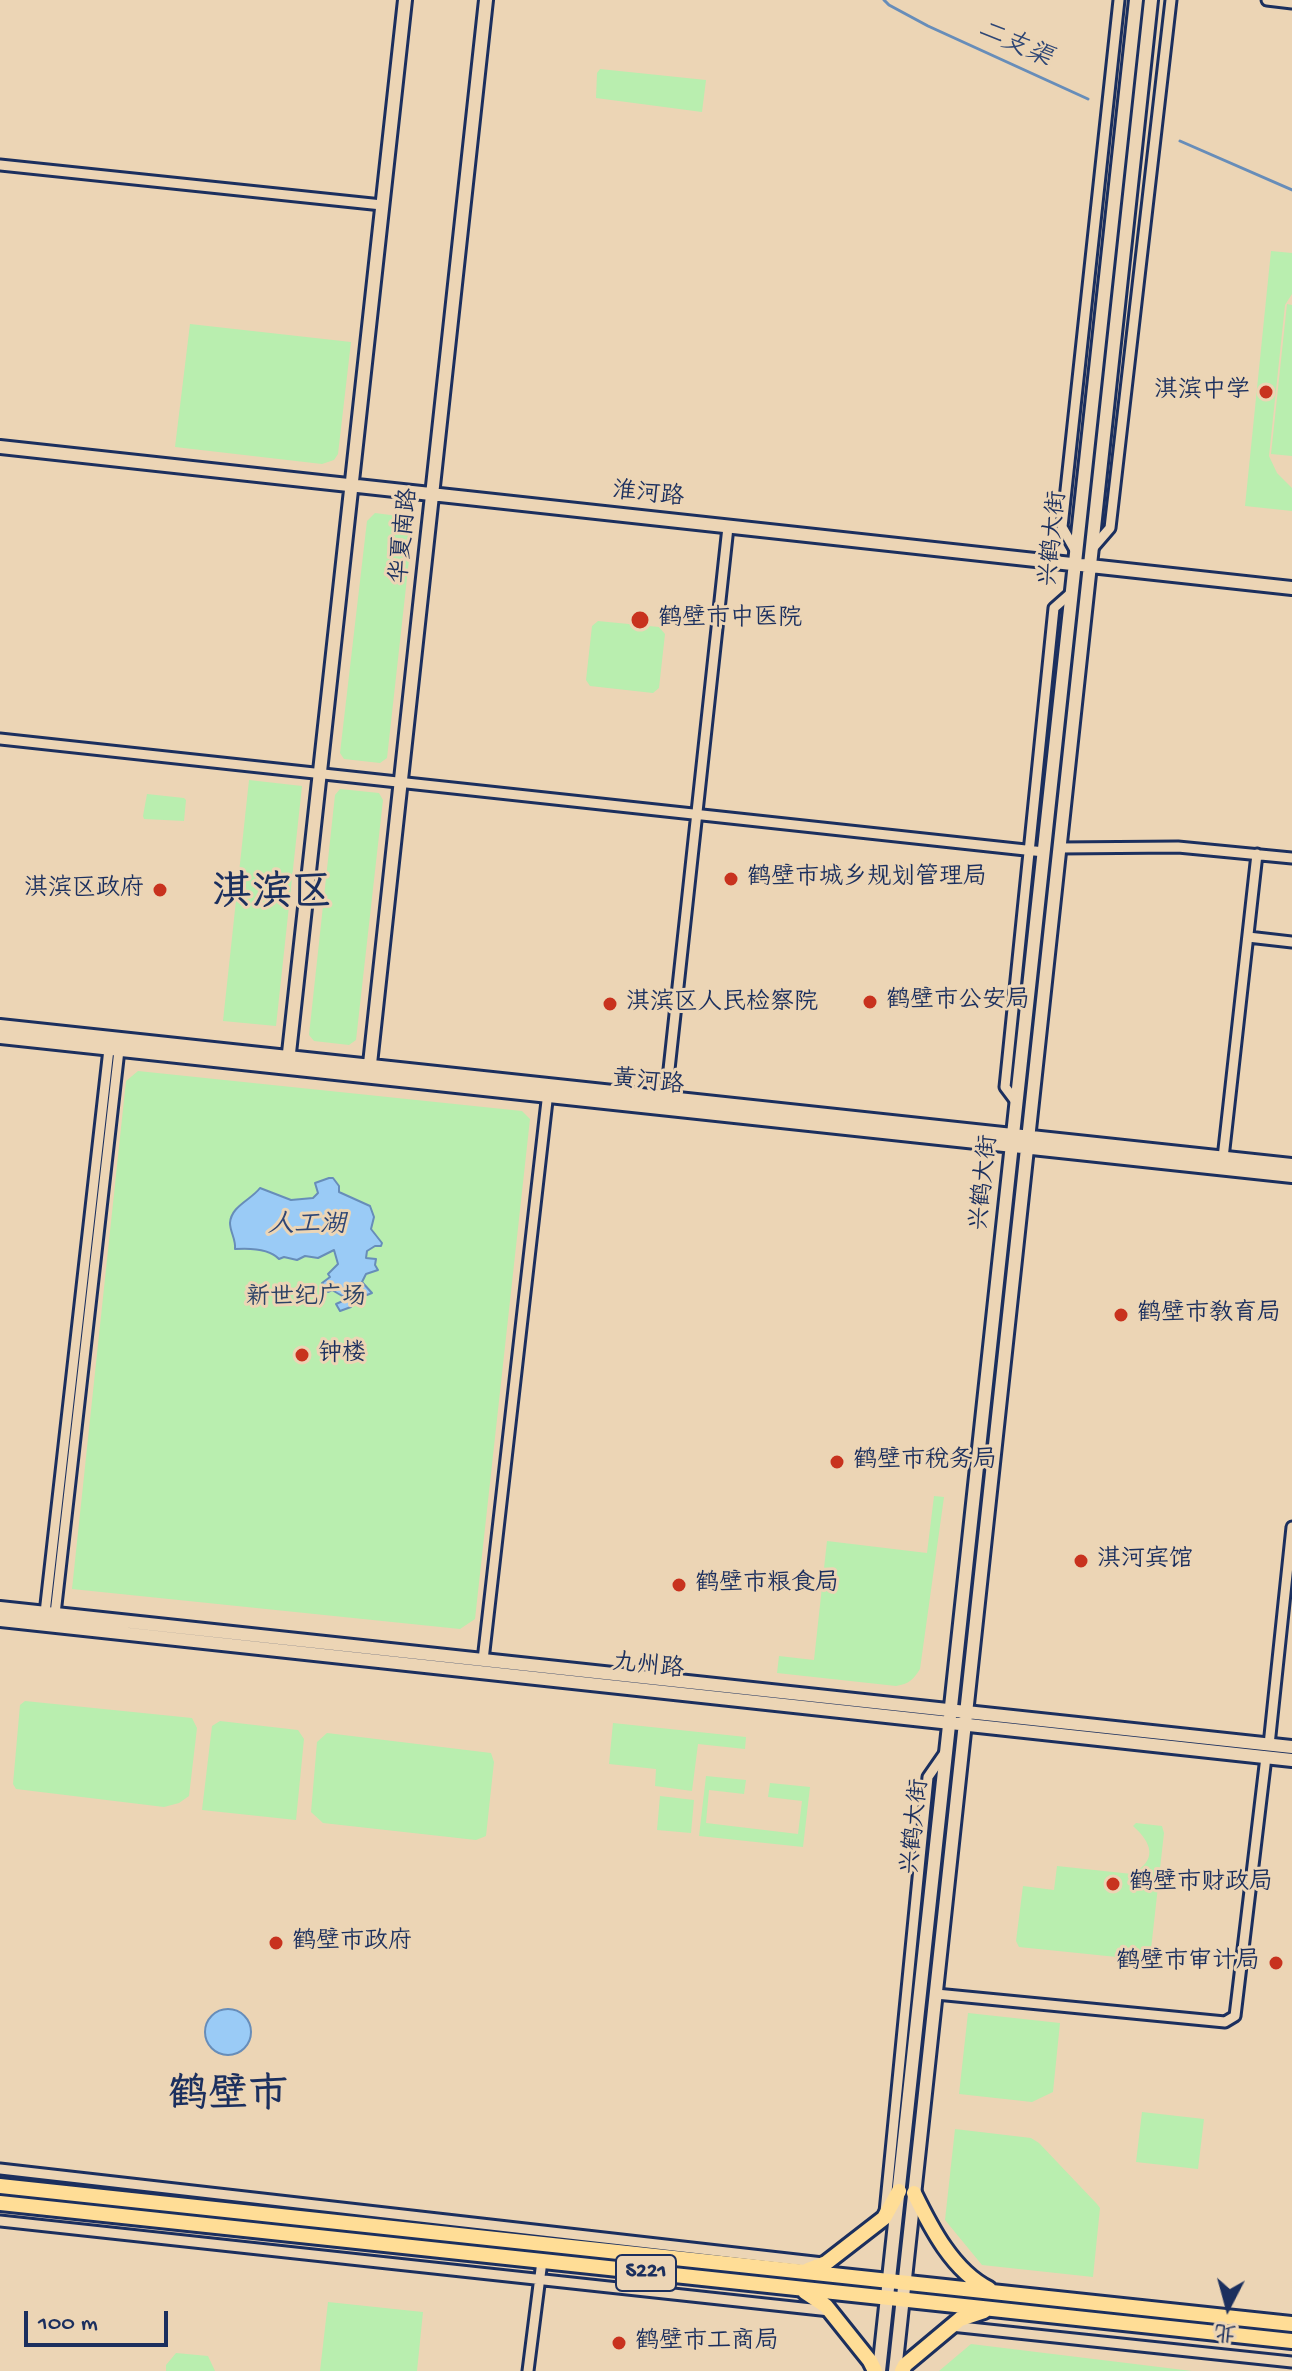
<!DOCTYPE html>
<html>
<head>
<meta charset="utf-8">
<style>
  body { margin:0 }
  #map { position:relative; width:1292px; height:2371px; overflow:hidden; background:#ecd5b5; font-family:"Gochi Hand","LXGW WenKai TC",sans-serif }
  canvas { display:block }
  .north { position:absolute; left:1188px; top:2267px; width:80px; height:80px; -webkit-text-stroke:6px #ecd5b5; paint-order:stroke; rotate:186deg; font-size:22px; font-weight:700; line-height:32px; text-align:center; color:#1b2f5e }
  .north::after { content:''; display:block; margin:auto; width:28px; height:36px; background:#1b2f5e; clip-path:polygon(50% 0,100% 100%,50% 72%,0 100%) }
  .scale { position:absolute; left:24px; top:2311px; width:144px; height:36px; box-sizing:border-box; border:4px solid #1b2f5e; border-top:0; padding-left:10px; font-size:24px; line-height:28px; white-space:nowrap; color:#1b2f5e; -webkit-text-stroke:6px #ecd5b5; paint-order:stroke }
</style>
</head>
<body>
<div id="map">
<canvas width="1292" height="2371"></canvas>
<div class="north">北</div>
<div class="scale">100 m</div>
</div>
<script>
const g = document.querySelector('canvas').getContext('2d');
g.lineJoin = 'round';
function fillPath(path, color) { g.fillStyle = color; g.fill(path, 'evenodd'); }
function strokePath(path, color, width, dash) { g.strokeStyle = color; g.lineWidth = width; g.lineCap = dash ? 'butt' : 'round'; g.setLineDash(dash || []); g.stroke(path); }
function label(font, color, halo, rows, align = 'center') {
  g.font = font + ' "Gochi Hand","LXGW WenKai TC",sans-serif'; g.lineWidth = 6; g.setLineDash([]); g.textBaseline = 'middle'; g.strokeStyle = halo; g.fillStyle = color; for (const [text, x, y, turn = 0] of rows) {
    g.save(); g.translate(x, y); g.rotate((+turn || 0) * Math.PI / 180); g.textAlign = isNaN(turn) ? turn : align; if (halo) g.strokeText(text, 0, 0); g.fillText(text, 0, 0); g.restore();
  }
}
const green = new Path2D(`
  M 600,69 L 706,80 L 702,112 L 596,98 L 597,73 Z
  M 1271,251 L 1292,253 L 1292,294 L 1285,305 L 1269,456 L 1277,473 L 1292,488 L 1292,511 L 1245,506 Z
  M 1287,304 L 1292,305 L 1292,456 L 1271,454 Z
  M 190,324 L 351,342 L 338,454 L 334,460 L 322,464 L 175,447 Z
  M 375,513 L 406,517 L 413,524 L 387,758 L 380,763 L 344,759 L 340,753 L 367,521 Z
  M 598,621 L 659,627 L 665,634 L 659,688 L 653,693 L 590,686 L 586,680 L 592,626 Z
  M 249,780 L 302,786 L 276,1026 L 223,1021 Z
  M 340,789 L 379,793 L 383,800 L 356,1040 L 349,1045 L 314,1041 L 309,1035 L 335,795 Z
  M 147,794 L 184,798 L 186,800 L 184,821 L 144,819 L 143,816 Z
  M 138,1071 L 522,1111 L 530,1119 L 475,1619 L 460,1629 L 72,1589 L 126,1081 Z
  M 934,1496 L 944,1497 L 920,1669 C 914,1679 909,1684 896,1686 L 777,1673 L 779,1656 L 814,1660 L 827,1541 L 927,1553 Z
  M 25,1701 L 192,1718 L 197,1728 L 189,1796 L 179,1803 L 164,1807 L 16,1789 L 13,1784 L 20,1705 Z
  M 220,1721 L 298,1730 L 304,1739 L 296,1820 L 202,1810 L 212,1726 Z
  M 613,1723 L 746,1737 L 745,1749 L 698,1744 L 692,1791 L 655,1786 L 656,1769 L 609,1764 Z
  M 327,1733 L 491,1753 L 494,1762 L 486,1836 L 476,1840 L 323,1823 L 311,1812 L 317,1742 Z
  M 706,1776 L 746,1780 L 744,1794 L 709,1790 L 706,1823 L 798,1834 L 802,1801 L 768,1797 L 770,1783 L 810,1787 L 803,1847 L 699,1836 Z
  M 660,1796 L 694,1800 L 691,1833 L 657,1830 Z
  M 1136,1823 L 1162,1826 L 1164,1833 L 1150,1958 L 1146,1960 L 1019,1947 L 1016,1941 L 1023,1886 L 1054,1890 L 1057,1866 L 1132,1874 C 1158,1860 1152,1843 1133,1826 Z
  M 968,2013 L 1060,2023 L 1053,2092 L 1032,2102 L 959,2094 Z
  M 1142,2112 L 1204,2119 L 1198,2169 L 1136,2162 Z
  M 955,2129 L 1031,2138 L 1039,2143 L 1097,2204 L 1100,2208 L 1093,2277 L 982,2265 L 945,2220 Z
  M 328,2302 L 423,2312 L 417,2371 L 320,2371 Z
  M 971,2344 L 1192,2371 L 939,2371 Z
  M 176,2353 L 208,2356 L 215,2371 L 166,2371 L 166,2365 Z`);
const water = new Path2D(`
  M 329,1178 L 333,1178 L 339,1186 L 339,1192 L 370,1206 L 374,1217 L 371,1229 L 382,1243 L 381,1246 L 375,1246 L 367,1251 L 366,1258 L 376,1259 L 375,1265 L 378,1270 L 366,1274 L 362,1282 L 372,1293 L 367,1295 L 363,1292 L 356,1296 L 356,1299 L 351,1307 L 340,1311 L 336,1304 L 345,1300 L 344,1297 L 332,1290 L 328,1292 L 322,1283 L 330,1277 L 328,1274 L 338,1264 L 334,1250 L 318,1258 L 305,1256 L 297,1260 L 284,1257 L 279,1259 C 270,1249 250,1248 235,1249 C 236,1239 230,1232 230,1223 C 231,1206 251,1200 260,1188 L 291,1200 L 313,1198 L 318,1193 L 315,1183 Z
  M205 2032a23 23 0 1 1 46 0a23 23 0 1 1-46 0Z`);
const stream = new Path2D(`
  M 884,0 L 889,5 L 928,26 L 1088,99
  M 1180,141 L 1292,190`);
const street = new Path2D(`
  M 1267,0 L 1292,3
  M 0,165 L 382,205
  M 1075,550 L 1062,527 L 1119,0
  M 1091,550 L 1110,528 L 1171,0
  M 0,739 L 1044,852
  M 1059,848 L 1178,847 L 1292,858
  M 1248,937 L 1292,942
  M 666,1097 L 728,527
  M 1017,1103 L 1005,1087 L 1054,608 L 1071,593
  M 1223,1158 L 1257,854
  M 45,1613 L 109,1049
  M 55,1614 L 119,1050
  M 483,1660 L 548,1092
  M 1269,1745 L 1292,1527
  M 936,1994 L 1225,2022 L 1235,2016 L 1266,1757
  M 0,2169 L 823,2263
  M 885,2212 L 928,1777 L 944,1754
  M 0,2221 L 830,2311
  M 951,2326 L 1292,2362
  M 528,2371 L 542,2261`);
const secondary = new Path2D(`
  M 0,447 L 1292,588
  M 0,1026 L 1292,1165
  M 0,1037 L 1292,1176
  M 288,1062 L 405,0
  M 369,1073 L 486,0
  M 0,1608 L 1292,1747
  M 0,1620 L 1292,1760
  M 879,2371 L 1136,0
  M 895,2371 L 1151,0`);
const primary = new Path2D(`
  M 0,2186 L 1292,2324
  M 914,2193 C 931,2228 953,2271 989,2289
  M 0,2203 L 1292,2341
  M 808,2270 L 826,2263 L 884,2218 L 899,2191
  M 805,2292 L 826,2306 L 870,2361 L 875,2371
  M 902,2371 L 905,2365 L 960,2319 L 984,2311`);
const markers = [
  [1266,392,8,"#c8321e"],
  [640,620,10,"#c8321e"],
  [731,879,8,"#c8321e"],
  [160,890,8,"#c8321e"],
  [870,1002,8,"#c8321e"],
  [610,1004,8,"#c8321e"],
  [1121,1315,8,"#c8321e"],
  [302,1355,8,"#c8321e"],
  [837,1462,8,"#c8321e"],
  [1081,1561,8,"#c8321e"],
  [679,1585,8,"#c8321e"],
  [1113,1884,8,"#c8321e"],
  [276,1943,8,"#c8321e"],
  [1276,1963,8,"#c8321e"],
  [619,2343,8,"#c8321e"]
];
const shields = [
  [646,2273,60]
];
const shieldNames = [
  ["S221",646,2273]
];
const poiNames = [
  ["淇滨中学",1250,392,"right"],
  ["鹤壁市中医院",658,620],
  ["鹤壁市城乡规划管理局",747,879],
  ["淇滨区政府",144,890,"right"],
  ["鹤壁市公安局",886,1002],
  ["淇滨区人民检察院",626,1004],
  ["鹤壁市教育局",1137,1315],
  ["钟楼",318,1355],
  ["鹤壁市税务局",853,1462],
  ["淇河宾馆",1097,1561],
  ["鹤壁市粮食局",695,1585],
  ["鹤壁市财政局",1129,1884],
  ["鹤壁市政府",292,1943],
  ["鹤壁市审计局",1260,1963,"right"],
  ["鹤壁市工商局",635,2343]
];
const streetNames = [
  ["淮河路",648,496,6],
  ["华夏南路",406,536,-84],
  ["兴鹤大街",1055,539,-84],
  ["黄河路",648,1084,6],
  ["兴鹤大街",986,1183,-84],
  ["九州路",648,1668,6],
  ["兴鹤大街",917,1827,-84]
];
const parkNames = [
  ["新世纪广场",306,1299]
];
const waterNames = [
  ["二支渠",1014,46,24],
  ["人工湖",307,1227]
];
const townNames = [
  ["淇滨区",272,897],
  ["鹤壁市",228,2099]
];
fillPath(green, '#b9eeaf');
fillPath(water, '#9acbf6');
strokePath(water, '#678db9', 2);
strokePath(stream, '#678db9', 3);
strokePath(street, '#1b2f5e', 15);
strokePath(secondary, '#1b2f5e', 18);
strokePath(primary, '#1b2f5e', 20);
strokePath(street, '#ecd5b5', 9);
strokePath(secondary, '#ecd5b5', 12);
strokePath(primary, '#ffdd96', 14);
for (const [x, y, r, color] of markers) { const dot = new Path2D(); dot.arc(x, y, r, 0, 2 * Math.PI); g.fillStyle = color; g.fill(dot); strokePath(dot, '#ecd5b5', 3); }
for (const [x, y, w] of shields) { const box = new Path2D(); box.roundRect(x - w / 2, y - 18, w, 36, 6); g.fillStyle = '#ecd5b5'; g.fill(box); strokePath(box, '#1b2f5e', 2); }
label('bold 22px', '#1b2f5e', null, shieldNames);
label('24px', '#1b2f5e', '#ecd5b5', poiNames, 'left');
label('24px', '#1b2f5e', '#ecd5b5', streetNames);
label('24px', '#2b4266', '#ecd5b5', parkNames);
label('italic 26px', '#2e4675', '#ecd5b5', waterNames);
label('bold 40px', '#1b2f5e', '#ecd5b5', townNames);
</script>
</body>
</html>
